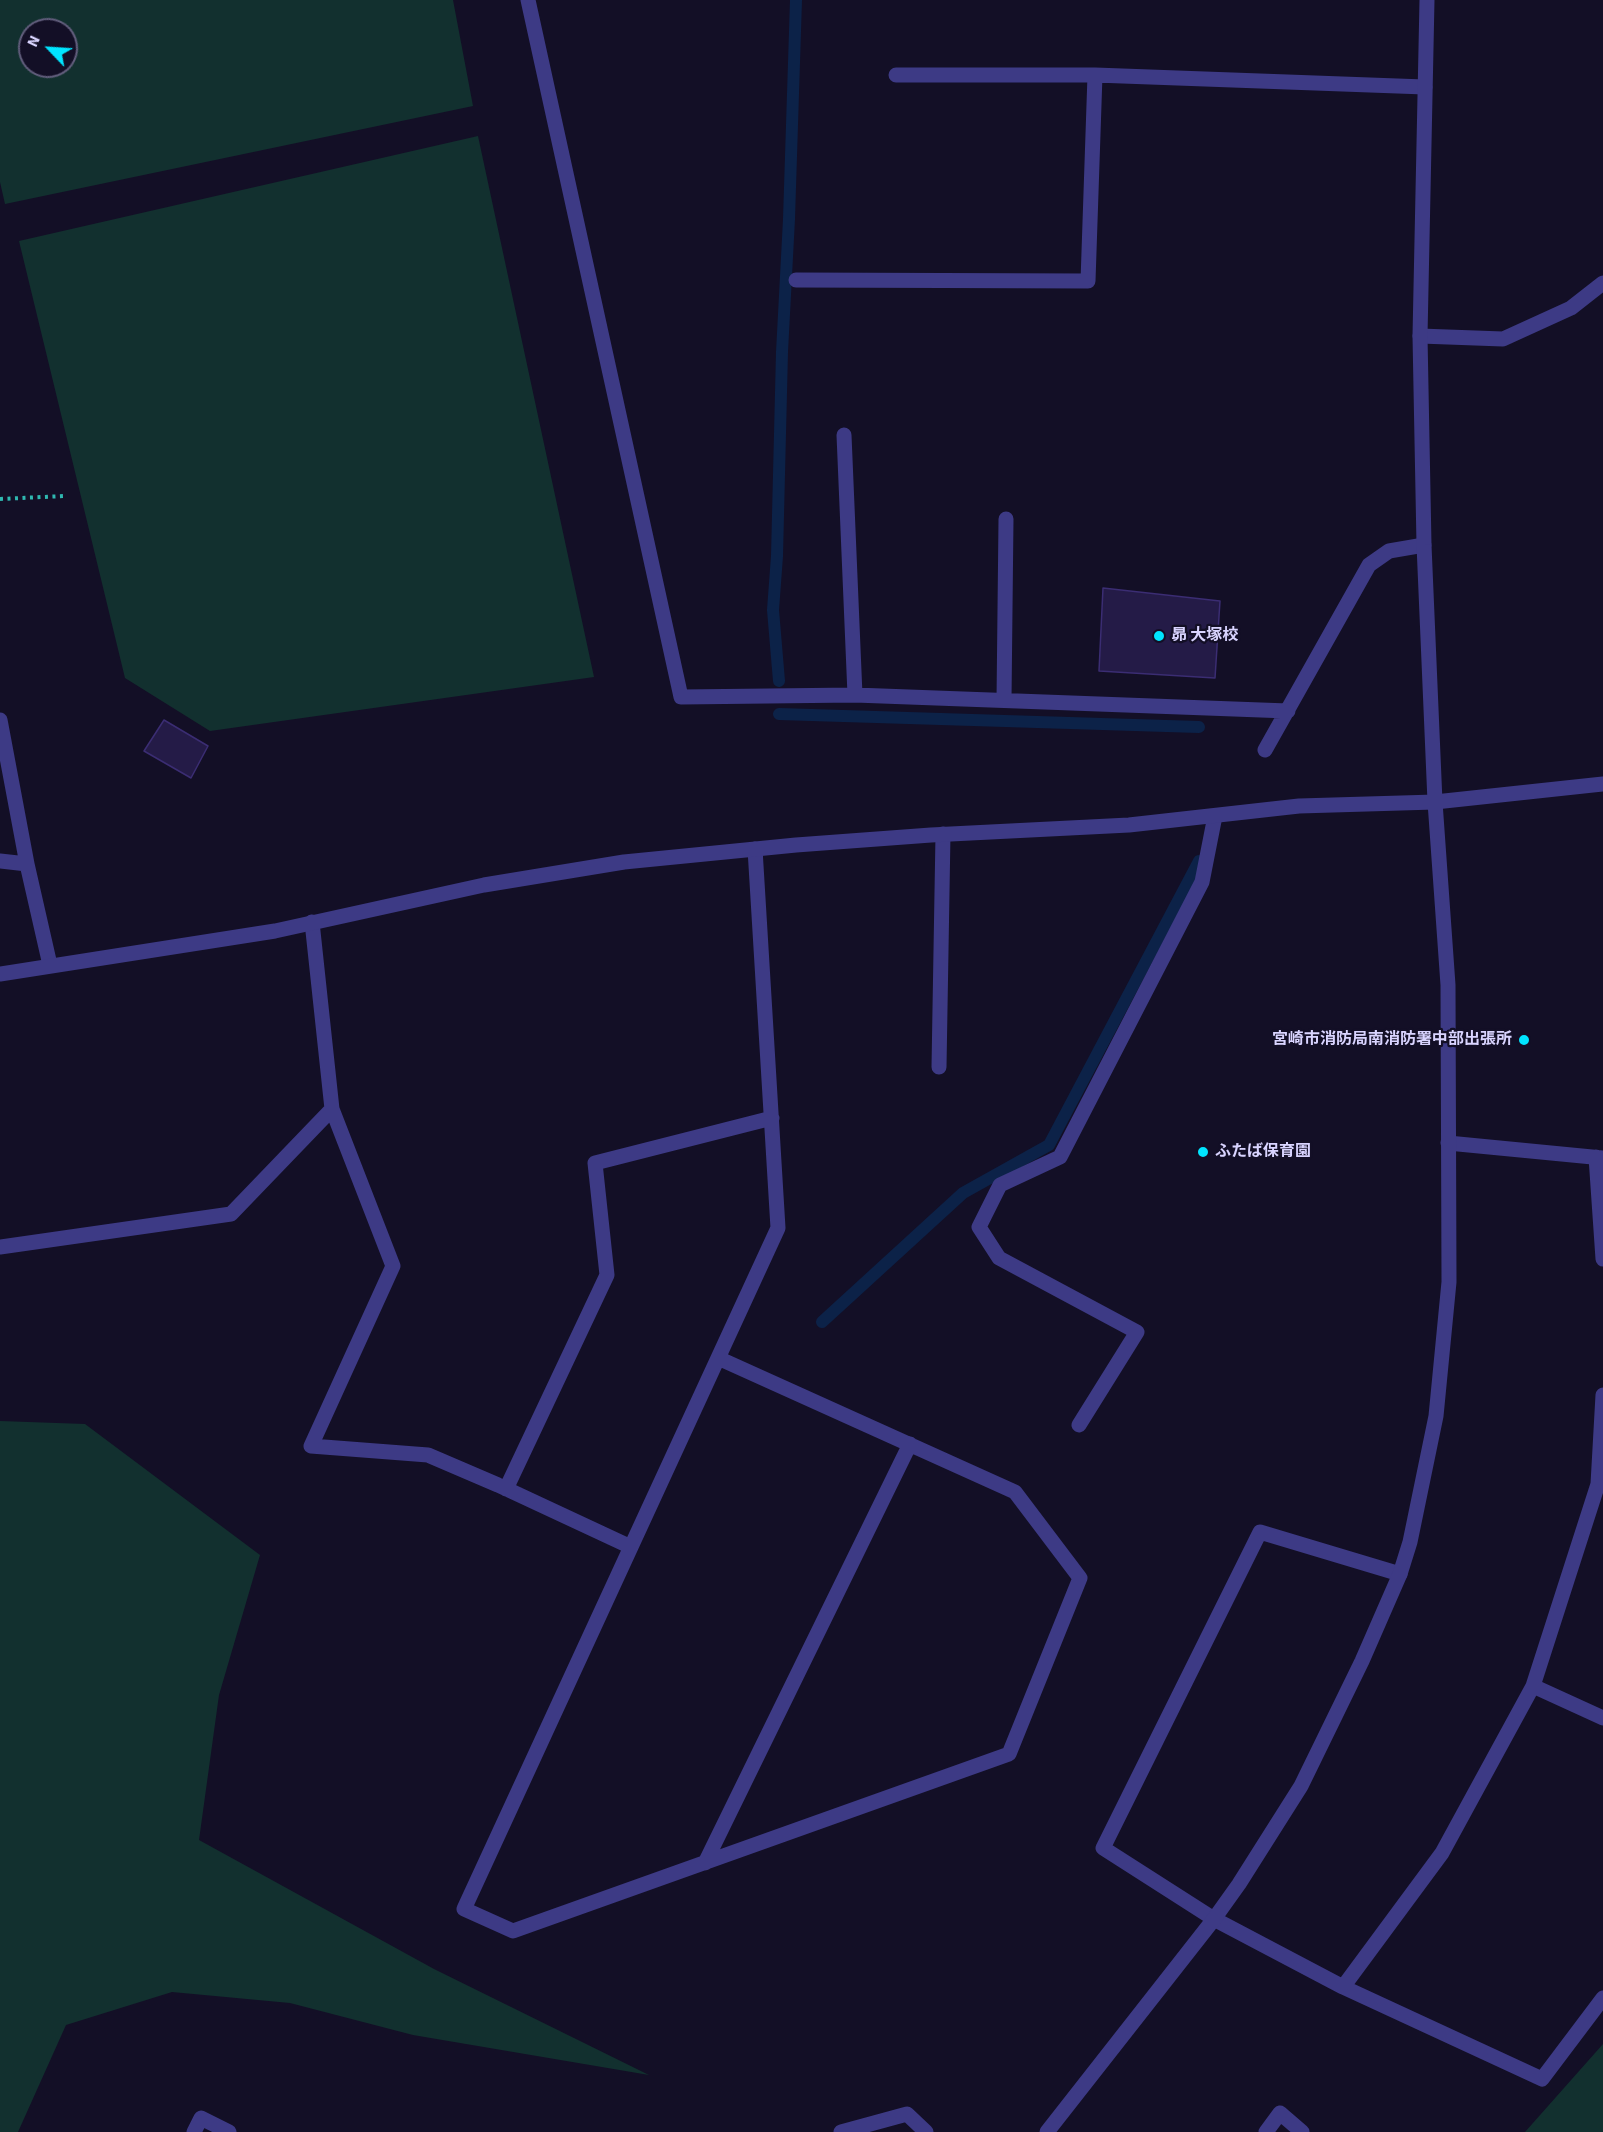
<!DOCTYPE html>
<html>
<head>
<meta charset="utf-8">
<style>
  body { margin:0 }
  #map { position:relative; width:1603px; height:2132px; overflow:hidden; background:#130f26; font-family:"Source Sans 3",sans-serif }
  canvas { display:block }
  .north { position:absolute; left:18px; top:18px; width:60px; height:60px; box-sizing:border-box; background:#130f26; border:2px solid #625e7d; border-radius:50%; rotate:295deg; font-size:16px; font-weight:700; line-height:24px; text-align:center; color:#d9d4ff }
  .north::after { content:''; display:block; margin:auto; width:21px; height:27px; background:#00e5ff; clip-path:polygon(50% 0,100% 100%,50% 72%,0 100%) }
</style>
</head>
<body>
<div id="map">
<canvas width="1603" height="2132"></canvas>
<div class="north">N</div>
</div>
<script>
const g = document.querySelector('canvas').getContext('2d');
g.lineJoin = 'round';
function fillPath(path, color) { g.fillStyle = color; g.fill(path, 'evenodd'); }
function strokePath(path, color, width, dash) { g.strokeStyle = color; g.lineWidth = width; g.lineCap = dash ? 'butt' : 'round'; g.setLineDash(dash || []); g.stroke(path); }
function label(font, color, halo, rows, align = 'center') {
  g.font = font + ' "Source Sans 3","Noto Sans JP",sans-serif'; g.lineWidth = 4.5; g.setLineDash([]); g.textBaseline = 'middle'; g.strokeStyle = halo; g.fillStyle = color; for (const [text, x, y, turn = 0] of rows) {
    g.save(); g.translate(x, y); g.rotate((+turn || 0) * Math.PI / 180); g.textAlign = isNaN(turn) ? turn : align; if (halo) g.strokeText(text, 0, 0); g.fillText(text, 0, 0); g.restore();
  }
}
const green = new Path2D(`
  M 0,0 L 453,0 L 473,106 L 5,204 L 0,182 ZM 30,30 L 66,30 L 66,66 L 30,66 Z
  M 478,136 L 594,677 L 210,731 L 125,678 L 19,241 Z
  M 0,1421 L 85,1424 L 260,1555 L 219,1695 L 199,1840 L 434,1969 L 649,2075 L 413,2035 L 290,2003 L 172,1992 L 66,2025 L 18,2132 L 0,2132 Z
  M 1603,2044 L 1603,2132 L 1525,2132 Z`);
const stream = new Path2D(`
  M 779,681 L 773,610 L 777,556 L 782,352 L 789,219 L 796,0
  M 779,714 L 1199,727
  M 822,1322 L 963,1193 L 1049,1145 L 1199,861`);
const building = new Path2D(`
  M 1103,588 L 1220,601 L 1215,678 L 1099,671 Z
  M 164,720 L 208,746 L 191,778 L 144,751 Z`);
const path = new Path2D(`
  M 0,499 L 64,496`);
const minor = new Path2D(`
  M 528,0 L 681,697 L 855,695 L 1288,711
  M 896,75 L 1095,75 L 1425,87
  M 796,280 L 1088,281 L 1095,75
  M 1420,336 L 1503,339 L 1571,308 L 1603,283
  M 844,435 L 855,695
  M 1004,700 L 1006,519
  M 0,720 L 27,864
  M 1265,750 L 1369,565 L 1389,551 L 1424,545
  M 0,861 L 27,864 L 50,965
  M 939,1067 L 943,834
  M 332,1109 L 393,1266 L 311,1446 L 428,1455 L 498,1485 L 631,1547
  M 1448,1143 L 1603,1158
  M 1596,1157 L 1603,1259
  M 0,1247 L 231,1214 L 332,1109 L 312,922
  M 718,1358 L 1015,1492 L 1080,1578 L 1009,1754 L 513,1931 L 464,1909 L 778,1228 L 755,849
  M 1079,1425 L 1137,1332 L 999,1258 L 979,1227 L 1000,1185 L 1060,1157 L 1202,882 L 1215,816
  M 506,1489 L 607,1275 L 595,1163 L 772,1118
  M 1400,1574 L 1260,1532 L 1103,1848 L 1214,1919 L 1343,1987 L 1542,2079 L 1603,1998
  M 1533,1686 L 1603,1718
  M 705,1863 L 910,1444
  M 1343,1987 L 1442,1853 L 1533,1686 L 1598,1484 L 1603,1395
  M 194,2132 L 201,2118 L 229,2132
  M 841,2132 L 907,2114 L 926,2132
  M 1266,2132 L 1280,2113 L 1302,2132`);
const tertiary = new Path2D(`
  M 0,974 L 275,931 L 484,885 L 624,862 L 796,845 L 931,835 L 1129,825 L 1299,806 L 1435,802 L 1603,784
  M 1047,2132 L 1214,1919 L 1239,1884 L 1301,1786 L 1362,1661 L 1400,1574 L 1410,1542 L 1436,1416 L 1449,1282 L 1448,985 L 1435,802 L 1424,545 L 1420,336 L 1427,0`);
const markers = [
  [1159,636,6,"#00e5ff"],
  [1524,1040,6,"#00e5ff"],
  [1203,1152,6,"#00e5ff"]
];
const poiNames = [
  ["昴 大塚校",1171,636],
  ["宮崎市消防局南消防署中部出張所",1512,1040,"right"],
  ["ふたば保育園",1215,1152]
];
fillPath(green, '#12302f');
strokePath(stream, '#0c2248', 12);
fillPath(building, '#241b47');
strokePath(building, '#3b2d73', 1.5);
strokePath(path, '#2fb8b0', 4, [3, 4.5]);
strokePath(minor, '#3d3a85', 15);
strokePath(tertiary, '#3d3a85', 15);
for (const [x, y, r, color] of markers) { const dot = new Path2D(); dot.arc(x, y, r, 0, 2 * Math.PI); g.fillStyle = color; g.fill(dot); strokePath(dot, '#130f26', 2); }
label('bold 16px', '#d9d4ff', '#130f26', poiNames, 'left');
</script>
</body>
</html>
